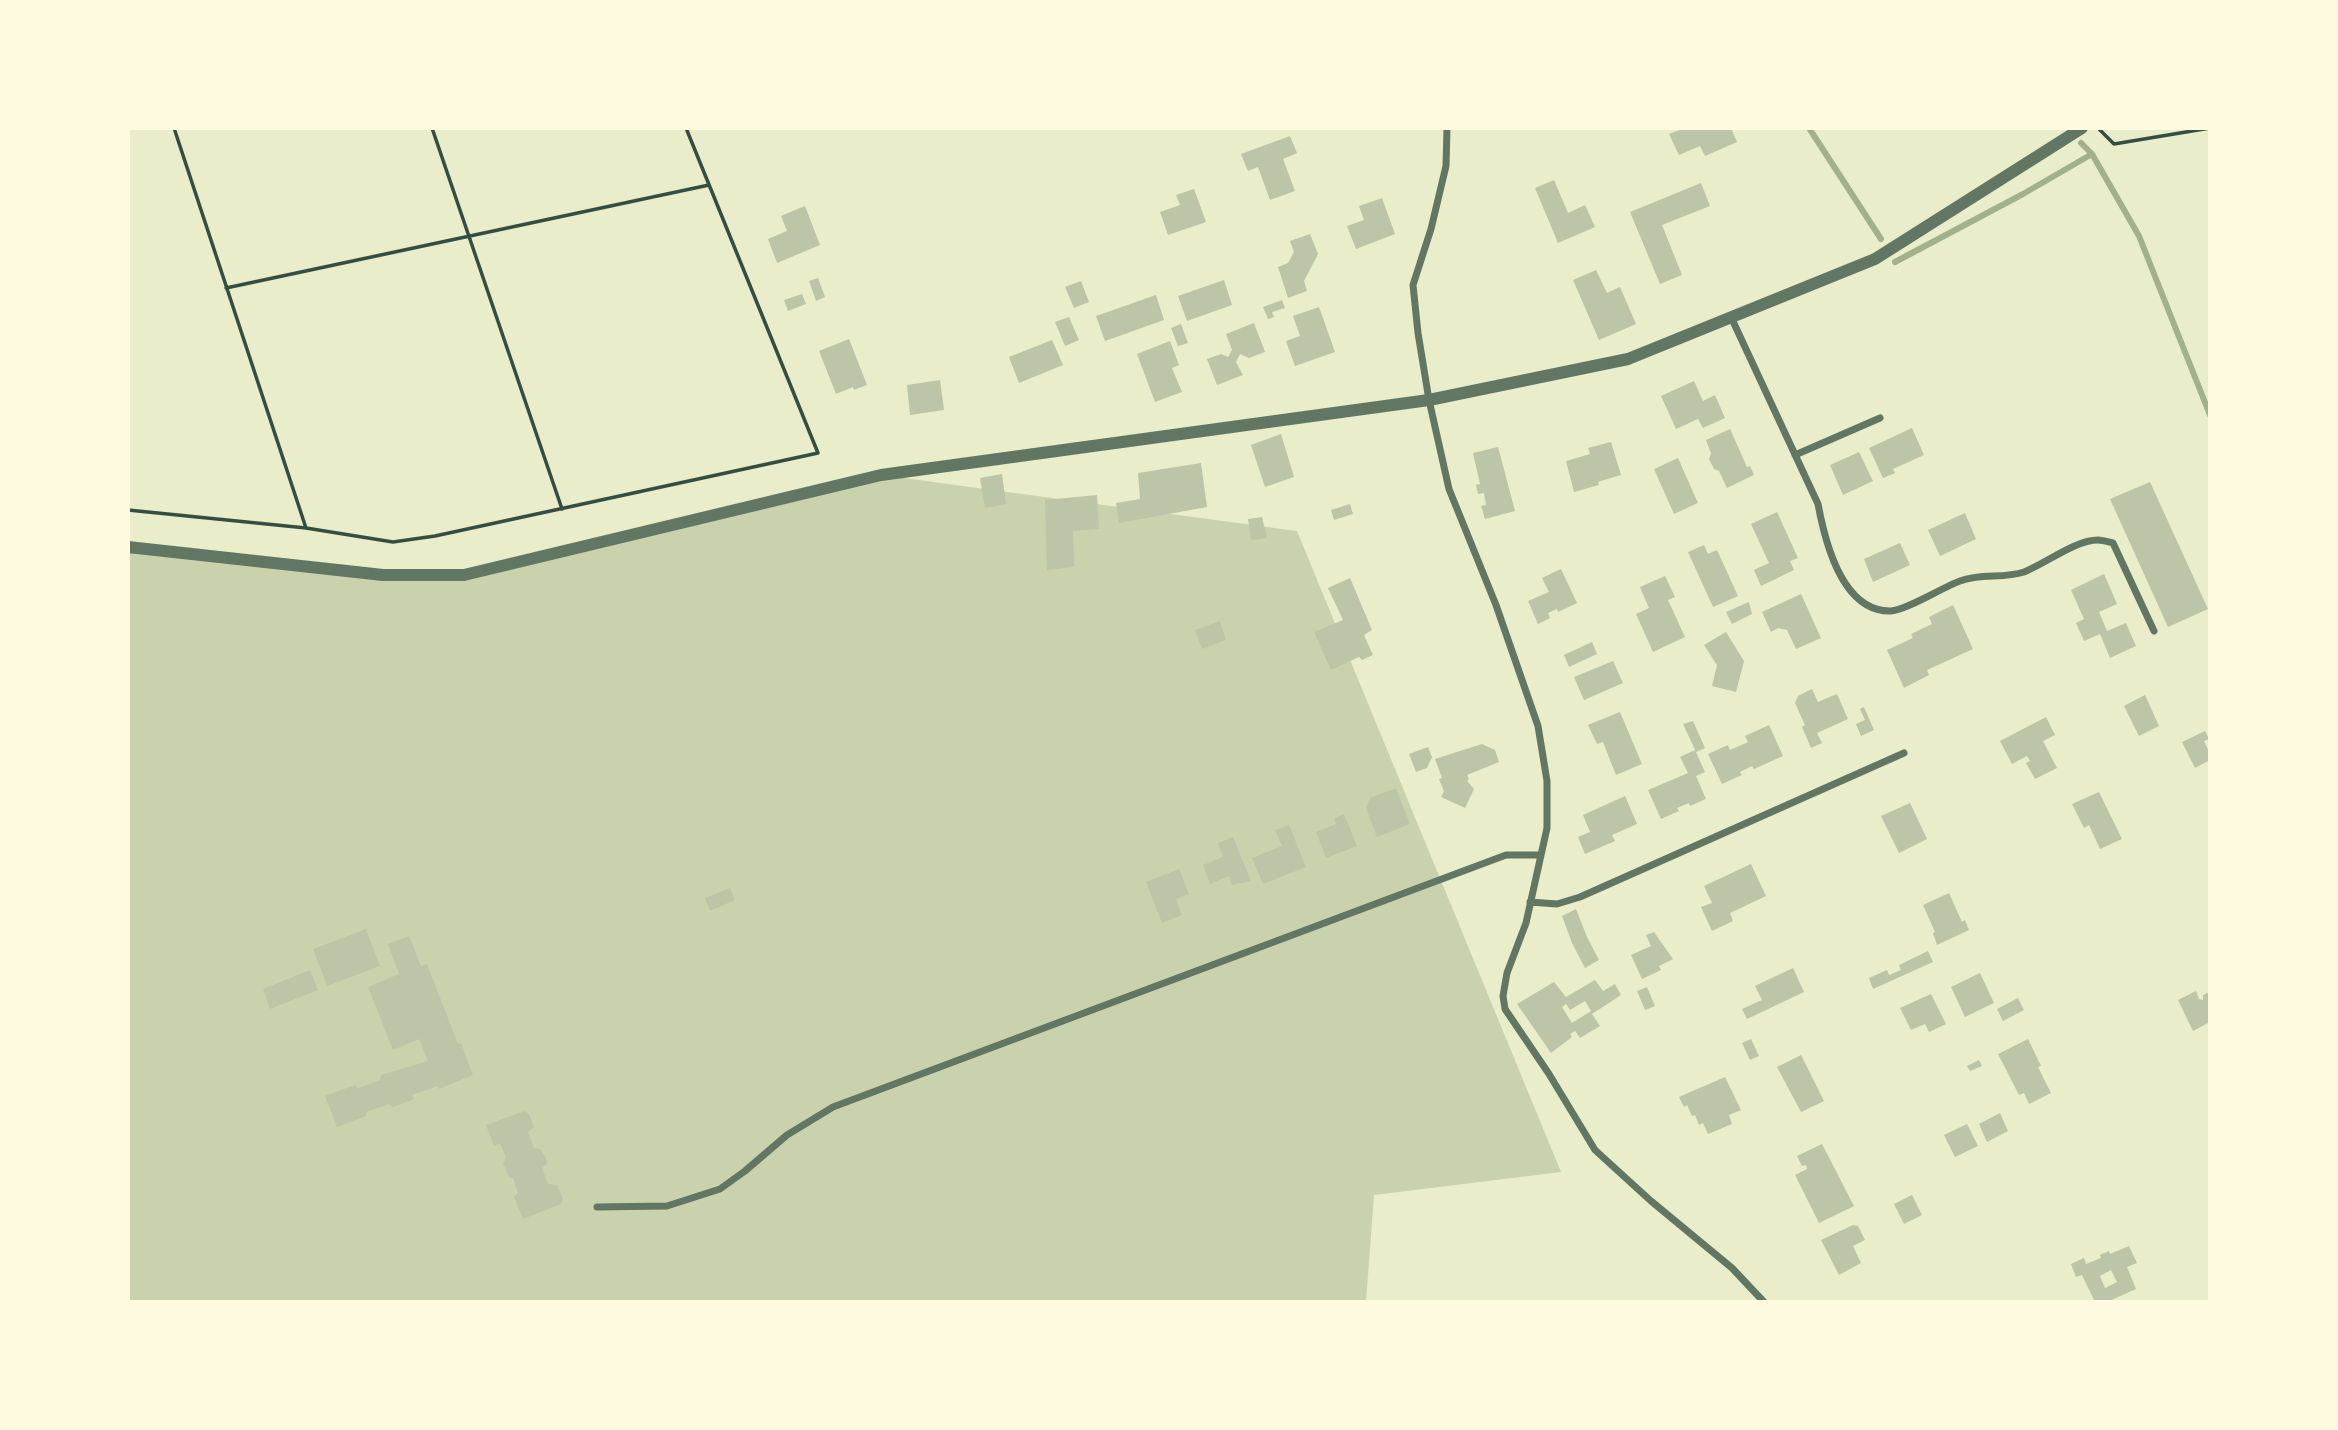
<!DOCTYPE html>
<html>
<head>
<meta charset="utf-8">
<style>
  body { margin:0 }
  #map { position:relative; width:2338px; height:1430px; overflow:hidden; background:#e9edc9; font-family:Karla,sans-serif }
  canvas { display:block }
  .frame { position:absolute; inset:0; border:130px solid #fefae0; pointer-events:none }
</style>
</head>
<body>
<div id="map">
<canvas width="2338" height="1430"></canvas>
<div class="frame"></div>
</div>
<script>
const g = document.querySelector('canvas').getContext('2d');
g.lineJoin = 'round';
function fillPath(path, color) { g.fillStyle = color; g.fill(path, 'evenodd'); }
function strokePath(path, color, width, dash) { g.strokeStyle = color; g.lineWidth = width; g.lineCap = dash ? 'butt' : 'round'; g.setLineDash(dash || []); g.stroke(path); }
const green = new Path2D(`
  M 881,475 L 1297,531 L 1561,1172 L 1374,1195 L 1366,1302 L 128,1302 L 128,547 L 383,575 L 464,575 Z`);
const stream = new Path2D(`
  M 1809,128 L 1881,239
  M 2081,143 L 2092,154 L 2139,236 L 2210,415
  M 1895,262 L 2023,194 L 2092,154`);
const building = new Path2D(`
  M 1685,128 L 1731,128 L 1737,142 L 1705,156 L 1700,146 L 1679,155 L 1669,134 Z
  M 1290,136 L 1297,153 L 1283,159 L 1295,191 L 1270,200 L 1258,167 L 1248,171 L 1241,154 Z
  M 1554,180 L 1568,213 L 1585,205 L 1595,227 L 1558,243 L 1535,188 Z
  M 1701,183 L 1710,206 L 1662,225 L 1682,275 L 1660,284 L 1630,212 Z
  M 1194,189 L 1206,222 L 1168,235 L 1160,212 L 1180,205 L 1176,195 Z
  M 1382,198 L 1395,234 L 1356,249 L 1347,226 L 1364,220 L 1359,206 Z
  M 805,206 L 820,245 L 777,263 L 768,239 L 787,231 L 781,216 Z
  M 1310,234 L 1318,254 L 1304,281 L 1307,291 L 1288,298 L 1278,267 L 1288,263 L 1294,252 L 1290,241 Z
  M 1596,270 L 1607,293 L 1620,287 L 1636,324 L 1599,340 L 1573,280 Z
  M 818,278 L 825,297 L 816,301 L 809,281 Z
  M 1224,280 L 1232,305 L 1187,321 L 1178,296 Z
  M 1081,281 L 1089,302 L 1074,308 L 1065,287 Z
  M 802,294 L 806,304 L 788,311 L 784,300 Z
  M 1156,295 L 1164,320 L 1105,341 L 1096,316 Z
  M 1282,300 L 1285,308 L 1272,312 L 1274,317 L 1268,319 L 1263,307 Z
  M 1319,307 L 1335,352 L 1295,366 L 1286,341 L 1300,336 L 1293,316 Z
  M 1069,317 L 1079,340 L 1065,346 L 1055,322 Z
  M 1254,323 L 1265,352 L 1249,358 L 1240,354 L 1236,362 L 1243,375 L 1217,385 L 1207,359 L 1221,354 L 1228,357 L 1232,350 L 1226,334 Z
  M 1181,324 L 1188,343 L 1178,346 L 1171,328 Z
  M 849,339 L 867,385 L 854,390 L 853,387 L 836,394 L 819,351 Z
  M 1052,340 L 1063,365 L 1019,383 L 1009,357 Z
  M 1170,341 L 1179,365 L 1172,368 L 1182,392 L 1155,402 L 1137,354 Z
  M 940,380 L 944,410 L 910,415 L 907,385 Z
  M 1694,381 L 1703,401 L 1715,395 L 1725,418 L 1703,428 L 1698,419 L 1676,429 L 1661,396 Z
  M 1912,428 L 1924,455 L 1893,469 L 1895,473 L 1883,478 L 1869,448 Z
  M 1730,429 L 1747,467 L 1750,466 L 1754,475 L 1727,488 L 1719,471 L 1714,469 L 1709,459 L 1711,453 L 1706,440 Z
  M 1281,434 L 1294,477 L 1265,487 L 1251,445 Z
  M 1611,442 L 1621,475 L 1598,482 L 1599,485 L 1574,492 L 1566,461 L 1590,454 L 1588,448 Z
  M 1498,447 L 1515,511 L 1485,519 L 1481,506 L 1486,505 L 1484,493 L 1478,494 L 1476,485 L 1480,484 L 1473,453 Z
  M 1859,452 L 1873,481 L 1843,495 L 1830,465 Z
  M 1678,458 L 1698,503 L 1674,514 L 1654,469 Z
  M 1201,463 L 1207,507 L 1119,523 L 1116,503 L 1140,499 L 1138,473 Z
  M 1002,474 L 1006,504 L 985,508 L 980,478 Z
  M 2150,482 L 2208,609 L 2168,627 L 2110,499 Z
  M 1097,495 L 1099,529 L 1073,531 L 1074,567 L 1047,570 L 1045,500 Z
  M 1350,504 L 1353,514 L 1334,520 L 1331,510 Z
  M 1777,512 L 1798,558 L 1790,561 L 1794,570 L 1761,586 L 1754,570 L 1769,563 L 1751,524 Z
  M 1965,513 L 1976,539 L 1940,556 L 1928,530 Z
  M 1262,517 L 1267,538 L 1251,540 L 1248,519 Z
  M 1900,543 L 1910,565 L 1873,582 L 1864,559 Z
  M 1704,545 L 1708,554 L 1717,550 L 1738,596 L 1713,607 L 1688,552 Z
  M 1561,569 L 1577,603 L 1558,612 L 1557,609 L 1548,613 L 1550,618 L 1538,624 L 1528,601 L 1549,592 L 1542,578 Z
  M 2104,574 L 2117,604 L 2099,612 L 2107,631 L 2126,623 L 2136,646 L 2110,658 L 2100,634 L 2084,641 L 2076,623 L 2084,619 L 2071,590 Z
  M 1665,576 L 1675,597 L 1668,600 L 1685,637 L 1653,652 L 1636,614 L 1649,608 L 1640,587 Z
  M 1350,578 L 1372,630 L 1364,635 L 1373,655 L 1362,660 L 1359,657 L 1331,670 L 1314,632 L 1343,620 L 1328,588 Z
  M 1801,594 L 1821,638 L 1796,649 L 1787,630 L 1778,628 L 1771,632 L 1762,612 Z
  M 1749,602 L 1752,614 L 1732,624 L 1726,612 Z
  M 1953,605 L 1973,649 L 1927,670 L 1929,675 L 1904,688 L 1887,650 L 1913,638 L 1911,634 L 1932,624 L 1929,617 Z
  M 1220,621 L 1226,640 L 1202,649 L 1195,630 Z
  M 1726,632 L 1744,661 L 1736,692 L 1712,686 L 1717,665 L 1704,645 Z
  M 1592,642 L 1597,654 L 1569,667 L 1564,655 Z
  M 1613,661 L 1623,683 L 1584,700 L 1574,677 Z
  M 1812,689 L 1818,702 L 1837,694 L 1848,719 L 1817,733 L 1822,743 L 1811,748 L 1802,727 L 1805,725 L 1795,703 L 1798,696 Z
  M 2145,695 L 2159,726 L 2139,736 L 2124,706 Z
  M 1864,707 L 1874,730 L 1861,736 L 1856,724 L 1865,720 L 1860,709 Z
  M 1620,712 L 1642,764 L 1616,775 L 1603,742 L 1597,744 L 1588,725 Z
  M 2046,717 L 2055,735 L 2043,741 L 2057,768 L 2035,779 L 2026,763 L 2030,761 L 2027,756 L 2012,764 L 2000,741 Z
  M 1693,721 L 1705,748 L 1696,752 L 1683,724 Z
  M 1769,725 L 1783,756 L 1754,769 L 1752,766 L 1740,772 L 1742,775 L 1722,784 L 1708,754 L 1728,745 L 1730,750 L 1748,742 L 1745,736 Z
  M 2205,731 L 2209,739 L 2204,741 L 2210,754 L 2210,760 L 2195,768 L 2182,742 Z
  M 1482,744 L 1495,750 L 1499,762 L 1467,775 L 1469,779 L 1467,781 L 1474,789 L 1465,808 L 1441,797 L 1444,791 L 1439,779 L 1442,778 L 1435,759 Z
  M 1428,747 L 1432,757 L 1427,768 L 1416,772 L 1409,754 Z
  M 1695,750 L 1705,772 L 1696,776 L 1706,799 L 1690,806 L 1689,803 L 1677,808 L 1679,811 L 1661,819 L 1648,790 L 1688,773 L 1680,757 Z
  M 1396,788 L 1410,824 L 1377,837 L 1366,808 L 1370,798 Z
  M 2099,792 L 2122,839 L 2100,849 L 2089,825 L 2084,828 L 2072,804 Z
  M 1625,796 L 1637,824 L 1612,835 L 1615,841 L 1585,854 L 1578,837 L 1590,832 L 1583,815 Z
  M 1910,803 L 1927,839 L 1899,853 L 1881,816 Z
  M 1344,814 L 1357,846 L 1326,858 L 1316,832 L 1336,824 L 1334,818 Z
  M 1289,825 L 1306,867 L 1263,884 L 1252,858 L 1282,846 L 1275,830 Z
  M 1233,837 L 1251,881 L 1232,885 L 1229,876 L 1210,884 L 1203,865 L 1223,857 L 1218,843 Z
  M 1751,864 L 1766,896 L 1730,913 L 1733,921 L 1712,931 L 1701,907 L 1712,903 L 1704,886 Z
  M 1179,869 L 1189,894 L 1176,899 L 1182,915 L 1162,923 L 1146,882 Z
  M 730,888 L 735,900 L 710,911 L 705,898 Z
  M 1949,893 L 1962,922 L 1965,920 L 1969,930 L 1937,945 L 1933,933 L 1935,932 L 1923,905 Z
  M 1576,909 L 1587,937 L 1599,960 L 1585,968 L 1572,943 L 1562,916 Z
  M 366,929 L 380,966 L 327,986 L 313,949 Z
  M 1654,932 L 1673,959 L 1659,966 L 1661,970 L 1642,979 L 1631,955 L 1651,946 L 1646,935 Z
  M 409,936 L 421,966 L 427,964 L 458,1044 L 461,1043 L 473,1075 L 439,1089 L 438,1086 L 412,1095 L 414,1099 L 393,1107 L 389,1104 L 366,1112 L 366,1116 L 337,1127 L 325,1096 L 355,1085 L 358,1088 L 380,1080 L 381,1075 L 428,1061 L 419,1039 L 393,1050 L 368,987 L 399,974 L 388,944 Z
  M 1928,951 L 1933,962 L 1873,989 L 1869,978 L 1887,970 L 1889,975 L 1901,970 L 1899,965 Z
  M 1793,968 L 1804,992 L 1747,1019 L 1742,1009 L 1762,1000 L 1755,986 Z
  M 310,970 L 318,990 L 270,1009 L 263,989 Z
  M 1980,973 L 1994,1003 L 1965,1017 L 1951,987 Z
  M 1595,980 L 1603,991 L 1615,984 L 1621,995 L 1592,1014 L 1600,1026 L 1580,1038 L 1575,1031 L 1570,1034 L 1572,1037 L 1551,1053 L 1517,1004 L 1554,982 L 1566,997 ZM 1585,1001 L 1591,1011 L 1572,1023 L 1562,1007 L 1566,1004 L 1570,1010 Z
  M 1647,987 L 1655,1006 L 1645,1010 L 1637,991 Z
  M 2196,991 L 2199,999 L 2203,1000 L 2203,995 L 2210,992 L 2210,1022 L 2193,1031 L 2178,1000 Z
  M 1931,994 L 1946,1024 L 1929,1032 L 1925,1024 L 1911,1030 L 1900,1008 Z
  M 2018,998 L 2024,1010 L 2003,1021 L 1997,1009 Z
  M 1751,1039 L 1759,1056 L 1750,1060 L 1742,1043 Z
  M 2028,1039 L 2041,1066 L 2038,1067 L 2051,1093 L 2029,1104 L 2024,1093 L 2019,1095 L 1998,1054 Z
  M 1801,1055 L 1824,1101 L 1801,1112 L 1777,1067 Z
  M 1979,1060 L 1982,1066 L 1970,1071 L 1967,1066 Z
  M 1725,1077 L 1741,1110 L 1729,1115 L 1732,1124 L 1708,1134 L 1703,1123 L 1699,1125 L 1695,1115 L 1692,1116 L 1687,1105 L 1684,1107 L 1679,1097 Z
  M 525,1111 L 529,1114 L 534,1127 L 528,1132 L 534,1148 L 540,1149 L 546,1158 L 547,1163 L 542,1168 L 548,1184 L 557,1185 L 563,1199 L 561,1204 L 523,1219 L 514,1197 L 518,1193 L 513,1178 L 509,1177 L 503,1163 L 506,1158 L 500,1143 L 494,1146 L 486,1125 Z
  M 2000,1113 L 2008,1131 L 1987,1142 L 1979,1124 Z
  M 1967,1124 L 1978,1146 L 1955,1157 L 1944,1135 Z
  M 1822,1144 L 1854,1206 L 1819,1223 L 1795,1175 L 1807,1169 L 1806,1165 L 1802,1166 L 1797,1156 Z
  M 1912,1195 L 1922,1215 L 1904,1224 L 1894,1204 Z
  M 1853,1225 L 1858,1226 L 1865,1240 L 1853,1246 L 1861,1263 L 1839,1275 L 1821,1240 Z
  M 2129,1246 L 2137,1263 L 2127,1267 L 2136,1289 L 2107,1302 L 2095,1302 L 2082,1275 L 2076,1277 L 2071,1264 L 2084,1258 L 2086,1264 L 2101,1258 L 2100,1255 L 2109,1251 L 2110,1254 ZM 2111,1270 L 2117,1282 L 2105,1288 L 2100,1276 Z`);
const path = new Path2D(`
  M 174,128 L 306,528
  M 432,128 L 562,509
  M 2098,128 L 2114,144 L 2210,128
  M 226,288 L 709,185
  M 128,510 L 306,528 L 393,542 L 435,536 L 818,453 L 686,128`);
const minor = new Path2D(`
  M 1447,128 L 1446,166 L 1431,229 L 1413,285 L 1418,333 L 1429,400 L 1449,489 L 1496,605 L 1538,726 L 1547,781 L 1547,828 L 1526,923 L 1507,973 L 1503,996 L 1505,1009 L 1549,1074 L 1595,1150 L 1651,1201 L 1732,1268 L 1764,1302
  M 1731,317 L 1818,504 C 1825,542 1842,612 1891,611 C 1907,610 1943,587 1960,581 C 1981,573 2003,579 2024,572 C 2045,564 2075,540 2098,540 C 2102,540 2109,542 2113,543 L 2154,631
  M 1795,455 L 1880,418
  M 1530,902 L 1557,904 L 1580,897 L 1904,753
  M 597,1207 L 667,1206 L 720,1189 L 745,1171 L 787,1135 L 833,1107 L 1506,855 L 1541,855`);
const tertiary = new Path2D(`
  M 128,547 L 383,575 L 464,575 L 881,475 L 1429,400 L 1628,359 L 1875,259 L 2082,128`);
fillPath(green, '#cad2ad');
strokePath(stream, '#a3b18a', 6);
fillPath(building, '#bcc5a7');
strokePath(path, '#344e41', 3.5);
strokePath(minor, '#617663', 7);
strokePath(tertiary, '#617663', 12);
</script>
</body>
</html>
